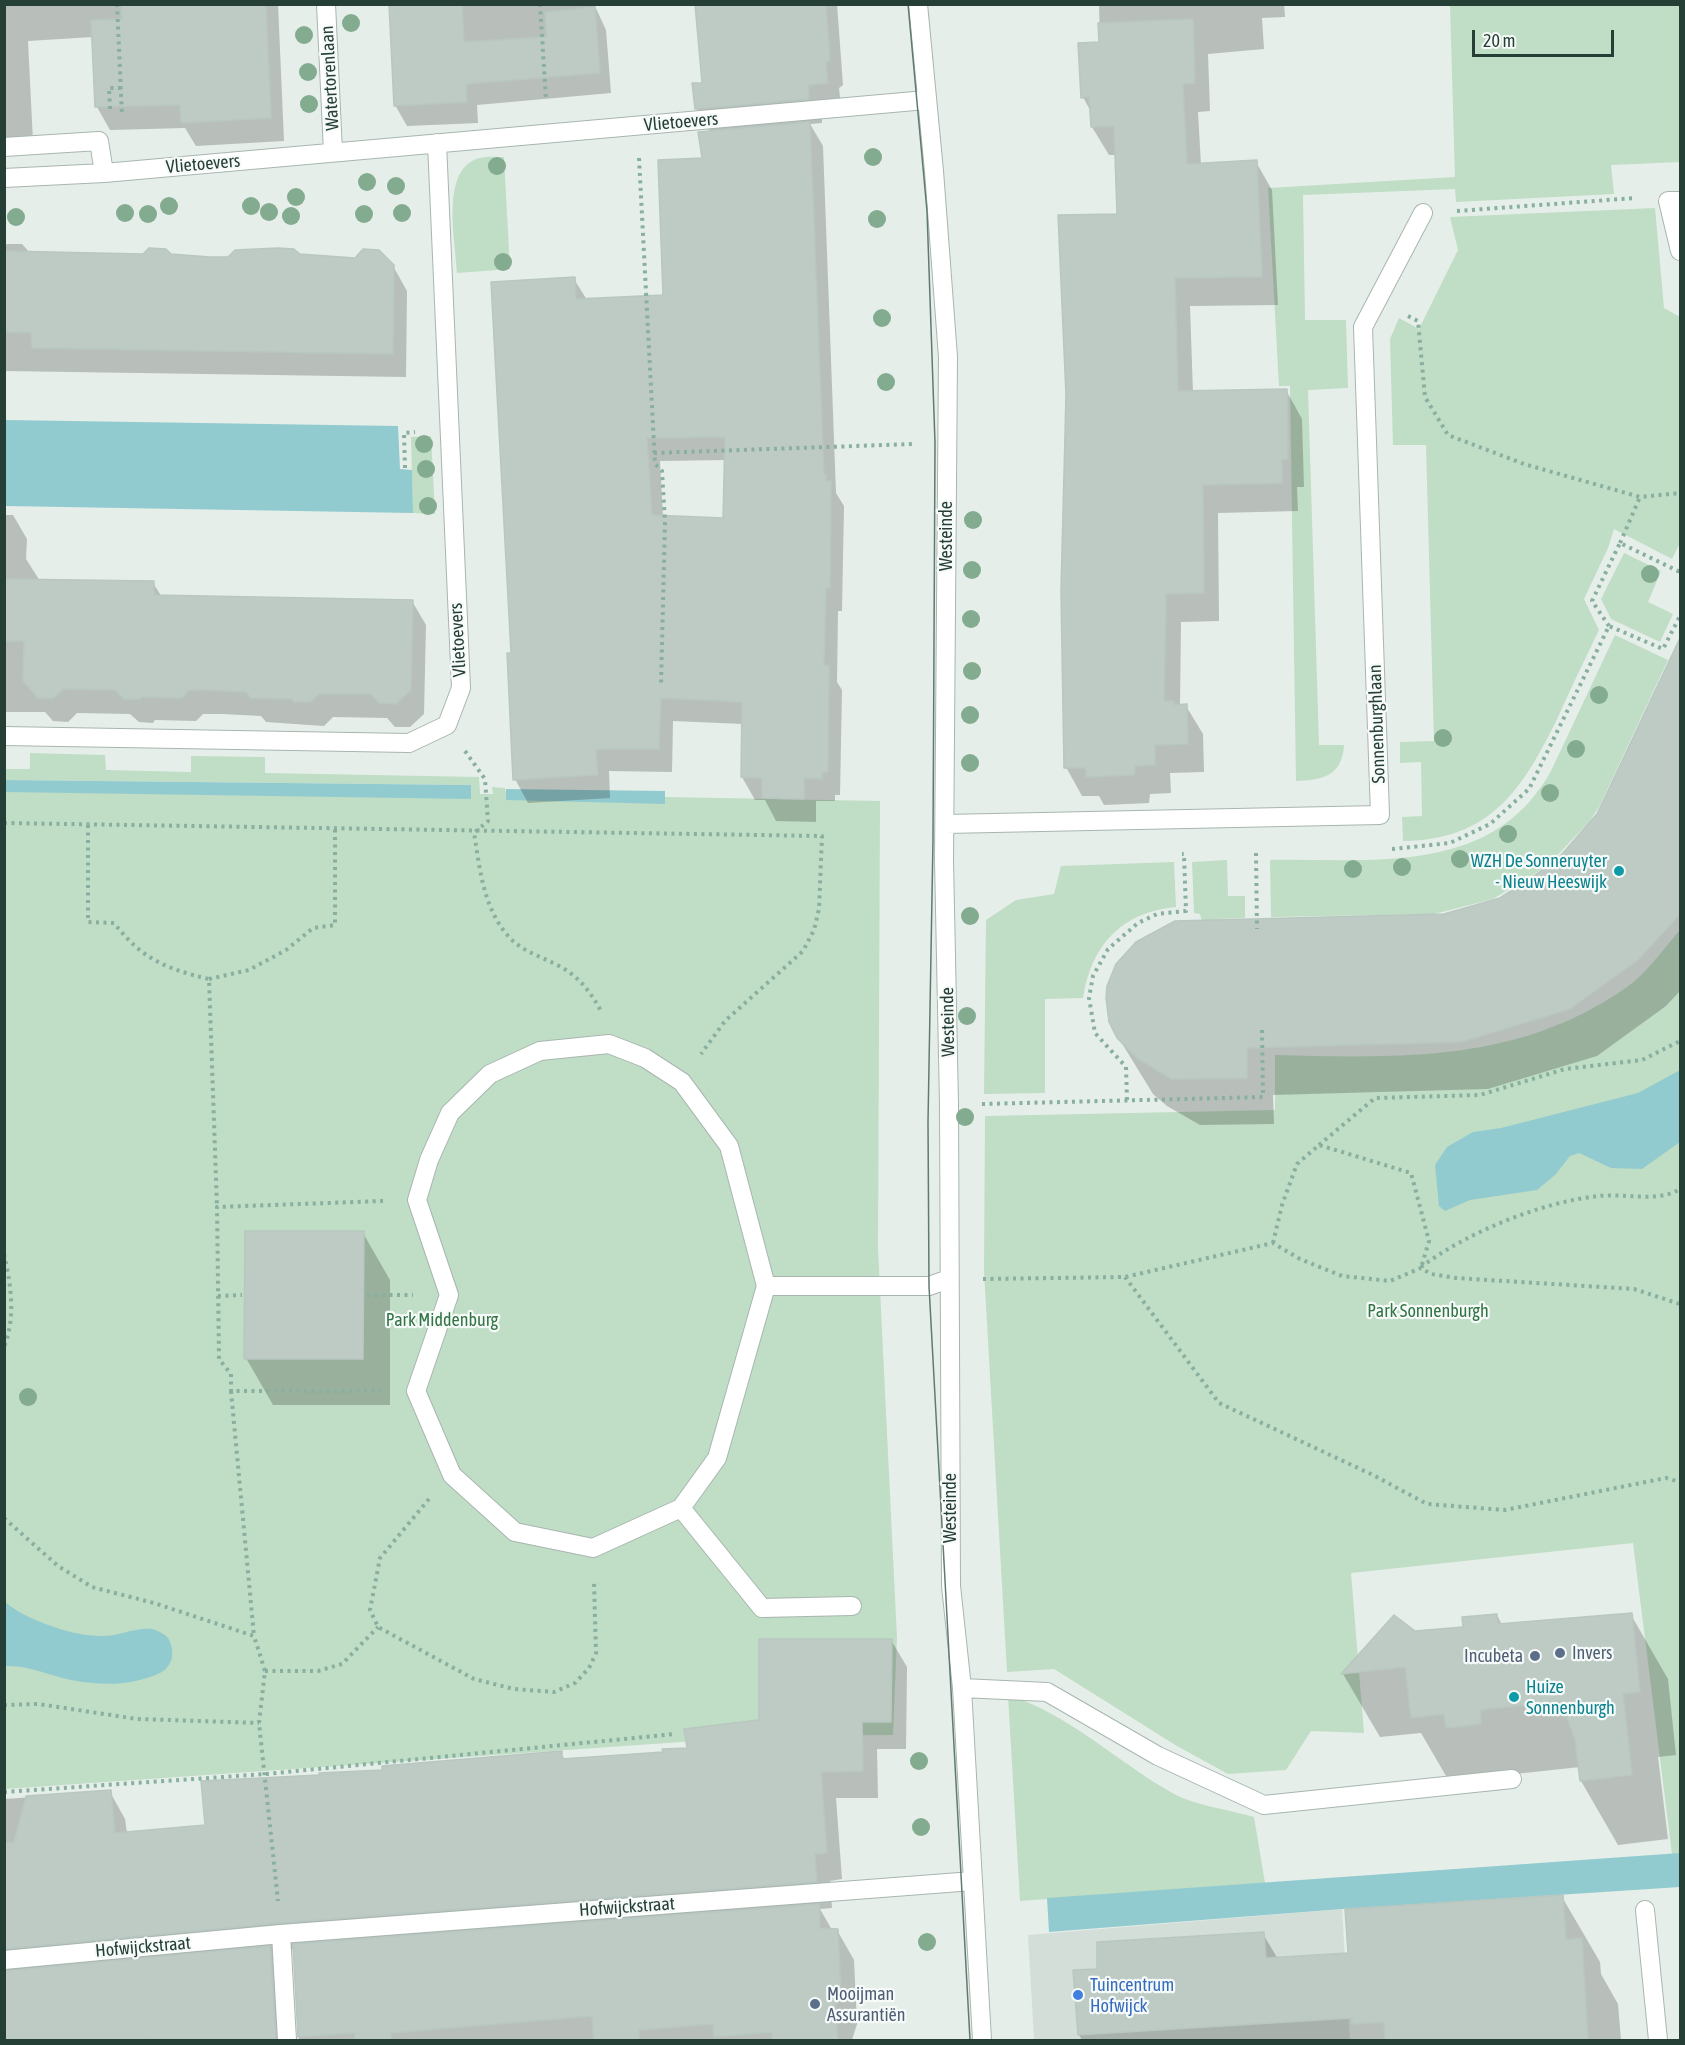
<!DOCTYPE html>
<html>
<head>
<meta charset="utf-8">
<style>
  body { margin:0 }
  #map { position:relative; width:1685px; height:2045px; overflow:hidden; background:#e6eee9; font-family:"Asap Condensed",sans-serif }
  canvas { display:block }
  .frame { position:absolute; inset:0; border:6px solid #253f36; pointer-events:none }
  .scale { position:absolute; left:1472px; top:30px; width:142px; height:27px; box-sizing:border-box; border:3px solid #253f36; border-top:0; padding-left:8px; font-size:18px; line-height:21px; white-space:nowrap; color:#253f36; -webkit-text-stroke:4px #f6faf8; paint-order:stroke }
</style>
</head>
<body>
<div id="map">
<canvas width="1685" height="2045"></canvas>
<div class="frame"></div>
<div class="scale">20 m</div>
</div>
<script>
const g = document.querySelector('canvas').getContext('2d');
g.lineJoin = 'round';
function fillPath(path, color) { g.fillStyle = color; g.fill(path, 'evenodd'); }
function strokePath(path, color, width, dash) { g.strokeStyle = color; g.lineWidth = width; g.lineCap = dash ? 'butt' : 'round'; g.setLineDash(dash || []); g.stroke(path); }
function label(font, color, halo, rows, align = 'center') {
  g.font = font + ' "Asap Condensed",sans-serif'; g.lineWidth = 4.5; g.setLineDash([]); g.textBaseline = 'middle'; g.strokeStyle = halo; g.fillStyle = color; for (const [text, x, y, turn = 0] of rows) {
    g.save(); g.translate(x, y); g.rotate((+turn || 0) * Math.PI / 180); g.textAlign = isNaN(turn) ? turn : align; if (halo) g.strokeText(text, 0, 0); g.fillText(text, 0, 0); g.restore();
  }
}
const built = new Path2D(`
  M 1342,1909 L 1350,2040 L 1034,2040 L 1028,1935 Z`);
const green = new Path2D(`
  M 1450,5 L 1680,5 L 1680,162 L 1611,165 L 1614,194 L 1456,202 L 1455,189 L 1303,195 L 1305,320 L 1346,320 L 1348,388 L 1308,390 L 1319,745 L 1344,745 C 1342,776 1323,780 1296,781 L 1290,386 L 1279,386 L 1268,188 L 1455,177 Z
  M 504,157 L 510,269 L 457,273 C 456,241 439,168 480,158 C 487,156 496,157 504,157 Z
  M 1655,208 L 1664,308 L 1680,317 L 1680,543 L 1672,559 L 1614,529 L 1608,548 L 1584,599 L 1599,630 C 1585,659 1571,688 1558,717 C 1523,789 1491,840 1403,841 L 1402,817 L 1422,816 L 1421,762 L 1400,763 L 1400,742 L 1434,741 L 1426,445 L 1393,445 L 1390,339 L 1399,318 L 1419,329 L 1458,250 L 1450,217 Z
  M 431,436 L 435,514 L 413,513 L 411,437 Z
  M 1624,553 L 1661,571 L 1648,602 L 1673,614 L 1660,642 L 1611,619 L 1601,599 Z
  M 1615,635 L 1668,660 L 1599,807 L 1590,821 L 1547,866 L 1493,899 L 1434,914 L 1271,917 L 1270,860 C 1373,858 1492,877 1551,771 Z
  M 30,753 L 105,755 L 106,770 L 191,772 L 191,756 L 265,757 L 265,773 L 479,777 L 480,794 L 493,794 L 492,787 L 505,788 L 506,794 L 880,801 L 878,1248 L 897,1638 L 893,1735 L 768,1736 L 5,1789 L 5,786 L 470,785 L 5,780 L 5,769 L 30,769 Z
  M 1227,860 L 1228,896 L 1245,896 L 1245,918 L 1216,919 L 1217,928 L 1202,921 L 1200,914 L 1194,913 L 1192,862 Z
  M 1174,862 L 1176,907 C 1121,912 1091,946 1083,998 L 1045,999 L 1045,1093 L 984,1094 L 986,920 L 1016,900 L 1054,894 L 1061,866 Z
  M 1680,930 L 1680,1853 L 1672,1854 L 1633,1543 L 1351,1573 L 1364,1733 L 1311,1731 L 1286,1770 L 1228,1774 L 1177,1746 L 1054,1669 L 1007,1672 L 984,1271 L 985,1116 L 1275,1110 L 1275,1055 C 1401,1058 1519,1063 1627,987 C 1647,973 1664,948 1680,930 Z
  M 1008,1695 C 1071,1715 1117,1762 1174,1794 C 1194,1805 1230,1810 1254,1817 L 1265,1883 L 1020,1901 Z`);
const water = new Path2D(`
  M 5,420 L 398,426 L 400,469 L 412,470 L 413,513 L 5,506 Z
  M 5,780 L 471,785 L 471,799 L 5,792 Z
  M 506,789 L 665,791 L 665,804 L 506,800 Z
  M 1680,1070 L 1680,1142 L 1642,1169 L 1611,1168 L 1579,1153 L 1570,1156 L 1556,1174 L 1537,1190 L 1470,1200 L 1445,1211 L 1439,1206 L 1435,1165 L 1447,1147 L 1473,1132 L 1501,1128 L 1638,1093 Z
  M 5,1602 C 26,1620 75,1637 103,1636 C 119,1636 136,1627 152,1629 C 159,1631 168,1635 170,1642 C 175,1654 172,1667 160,1673 C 131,1686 103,1686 71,1680 C 47,1675 29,1665 5,1666 Z
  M 1680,1853 L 1680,1887 L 1342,1909 L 1049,1932 L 1047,1898 Z`);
const shadow = new Path2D(`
  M 4,4 L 278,4 L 284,141 L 196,146 L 185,128 L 110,130 L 97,107 L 93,37 L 28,41 L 33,142 L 4,145 Z
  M 392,4 L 594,4 L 606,30 L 611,93 L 477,105 L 478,123 L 407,126 L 395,105 Z
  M 697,4 L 837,4 L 843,85 L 839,88 L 841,107 L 822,109 L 822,123 L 810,124 L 823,146 L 836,493 L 844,506 L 842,611 L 838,611 L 837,682 L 842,690 L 840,795 L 835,795 L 835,801 L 816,801 L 816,822 L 776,821 L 765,800 L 755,800 L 742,777 L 743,724 L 673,721 L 672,772 L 609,771 L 610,798 L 528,803 L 515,779 L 512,654 L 574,279 L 587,300 L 665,297 L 710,132 L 697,109 L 703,84 ZM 726,460 L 725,519 L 663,517 L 660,461 Z
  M 1099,4 L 1284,4 L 1285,17 L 1262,18 L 1264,49 L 1208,54 L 1210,111 L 1198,112 L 1201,165 L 1256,162 L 1272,190 L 1278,305 L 1190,306 L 1193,393 L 1286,390 L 1302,419 L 1304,487 L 1297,487 L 1298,511 L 1218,513 L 1219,621 L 1181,622 L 1180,706 L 1186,706 L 1203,734 L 1204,772 L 1170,773 L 1171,793 L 1150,794 L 1149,803 L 1104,805 L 1099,796 L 1082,796 L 1066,767 L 1118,215 L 1116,155 L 1109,155 L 1092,127 L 1091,112 L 1083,97 L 1100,43 Z
  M 7,244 L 22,244 L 31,254 L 210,258 L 299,256 L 355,260 L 393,266 L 407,291 L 406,377 L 4,371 L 4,247 Z
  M 4,515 L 13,515 L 27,539 L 26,559 L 40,581 L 153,583 L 162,597 L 412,601 L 426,625 L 424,714 L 410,727 L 395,727 L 387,718 L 333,717 L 324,726 L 266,722 L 261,716 L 222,714 L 203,714 L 196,721 L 155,720 L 153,723 L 139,722 L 130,714 L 77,713 L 68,722 L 53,721 L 45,712 L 4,712 Z
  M 1680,661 L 1680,991 L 1666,1006 L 1597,1056 L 1488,1089 L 1273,1095 L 1274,1124 L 1200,1125 L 1167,1106 L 1153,1094 L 1115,1032 L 1108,986 L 1120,959 L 1137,943 L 1444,916 L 1500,899 L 1556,863 L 1598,815 Z
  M 363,1233 L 390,1280 L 390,1405 L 273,1405 L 246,1358 Z
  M 1497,1615 L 1502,1625 L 1631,1615 L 1668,1679 L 1676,1755 L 1658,1757 L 1668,1839 L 1618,1845 L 1581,1781 L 1580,1767 L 1515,1774 L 1517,1788 L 1484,1792 L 1476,1778 L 1449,1781 L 1421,1733 L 1380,1737 L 1343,1674 L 1394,1617 L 1414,1632 L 1464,1628 Z
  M 891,1640 L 907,1667 L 906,1749 L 877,1749 L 878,1798 L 836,1798 L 842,1879 L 830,1881 L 832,1908 L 820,1909 L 832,1930 L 837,1930 L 854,1960 L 857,2024 L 852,2040 L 299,2040 L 295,1949 L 272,1952 L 283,1971 L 287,2040 L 4,2040 L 4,1973 L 7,1974 L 4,1969 L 4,1799 L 110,1792 L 125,1819 L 127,1833 L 207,1826 L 384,1771 L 561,1753 L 565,1760 L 664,1754 L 689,1749 L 760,1721 Z
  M 1562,1897 L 1600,1962 L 1601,1974 L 1618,2004 L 1621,2040 L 1082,2040 L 1079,2035 L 1098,1970 L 1263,1934 L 1278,1959 L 1349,1954 Z`);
const building = new Path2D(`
  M 121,4 L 266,4 L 271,118 L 181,123 L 180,105 L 95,107 L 91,20 L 122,19 Z
  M 389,4 L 462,4 L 464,42 L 547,37 L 545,12 L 595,7 L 600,73 L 466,84 L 467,102 L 394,106 Z
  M 695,4 L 826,4 L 830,60 L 826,63 L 828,83 L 808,85 L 809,99 L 695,109 L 692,83 L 702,83 Z
  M 1193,19 L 1195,83 L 1183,84 L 1187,164 L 1257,160 L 1262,277 L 1175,278 L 1178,391 L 1287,389 L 1288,459 L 1282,459 L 1282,483 L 1203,485 L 1204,593 L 1166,594 L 1164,701 L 1174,701 L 1174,705 L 1187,704 L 1188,744 L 1155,745 L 1155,765 L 1135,766 L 1134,775 L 1086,777 L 1086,768 L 1064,768 L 1061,591 L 1066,395 L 1058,215 L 1117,214 L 1114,126 L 1091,127 L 1089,97 L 1081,98 L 1078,43 L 1099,42 L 1098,23 Z
  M 810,122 L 824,475 L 827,475 L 826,481 L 831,481 L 830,588 L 826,588 L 824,665 L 829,666 L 828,772 L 822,772 L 822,779 L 804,778 L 804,799 L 762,798 L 762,778 L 741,777 L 742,702 L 661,698 L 659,749 L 596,749 L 598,775 L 513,780 L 507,653 L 511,653 L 491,282 L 575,277 L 576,299 L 663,295 L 658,160 L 702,158 L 698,132 ZM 725,437 L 723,518 L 652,515 L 647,438 Z
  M 149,248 L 166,249 L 171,254 L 210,257 L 228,257 L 235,250 L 278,248 L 294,249 L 300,254 L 355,258 L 363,249 L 379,250 L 394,265 L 393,354 L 32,348 L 31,333 L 4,332 L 4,251 L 143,254 Z
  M 4,579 L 154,581 L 154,595 L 413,600 L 411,690 L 396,704 L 379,703 L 371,694 L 319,694 L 310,702 L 294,702 L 292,699 L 251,698 L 246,692 L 207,690 L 189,690 L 182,698 L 142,697 L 140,699 L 124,699 L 115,690 L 63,689 L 54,698 L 38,698 L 23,681 L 24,641 L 4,641 Z
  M 1680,638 L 1680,914 L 1639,959 L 1570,1009 L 1461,1042 L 1247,1048 L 1247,1078 L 1172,1079 L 1138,1059 L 1117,1038 L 1109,1022 L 1106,998 L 1107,986 L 1116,964 L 1136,942 L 1175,921 L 1444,914 L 1500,898 L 1555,862 L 1597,814 Z
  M 245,1231 L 364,1231 L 363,1359 L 244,1359 Z
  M 1632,1613 L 1640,1692 L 1623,1694 L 1632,1775 L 1580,1781 L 1575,1740 L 1561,1701 L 1480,1710 L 1481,1724 L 1446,1728 L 1444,1714 L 1411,1718 L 1405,1667 L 1341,1674 L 1394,1615 L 1415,1631 L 1463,1627 L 1462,1617 L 1497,1614 L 1498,1624 Z
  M 759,1639 L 892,1639 L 891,1722 L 862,1722 L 863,1771 L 821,1772 L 827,1853 L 815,1854 L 817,1882 L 280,1923 L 4,1949 L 4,1843 L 14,1842 L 26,1796 L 111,1790 L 115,1833 L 205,1825 L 201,1781 L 319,1775 L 319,1773 L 382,1770 L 382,1766 L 562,1751 L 562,1759 L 663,1752 L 662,1749 L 687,1748 L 684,1729 L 759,1720 Z
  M 1563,1895 L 1566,1940 L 1582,1938 L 1588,2040 L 1385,2040 L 1384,2022 L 1352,2024 L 1352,2018 L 1078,2035 L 1073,1970 L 1097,1969 L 1097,1942 L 1264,1932 L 1266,1958 L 1348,1953 L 1345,1909 Z
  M 819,1904 L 820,1928 L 838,1929 L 841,1994 L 835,2007 L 838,2040 L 772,2040 L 772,2032 L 714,2037 L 713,2024 L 639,2030 L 639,2040 L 594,2040 L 592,2016 L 391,2033 L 391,2040 L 355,2040 L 355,2033 L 298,2037 L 293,1944 Z
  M 270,1946 L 276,2039 L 4,2040 L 4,1971 Z`);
const path = new Path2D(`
  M 117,4 L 122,115
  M 540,4 L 546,100
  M 110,109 L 109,88 L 121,88
  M 639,158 L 655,464 L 662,471 L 665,522 L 661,685
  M 1457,211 L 1635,198
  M 1408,316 L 1418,321 L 1425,397 L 1448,435 L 1524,464 L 1640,497 L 1680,493
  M 654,453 L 913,444
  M 405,468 L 404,433 L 415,432
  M 1620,543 L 1640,497
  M 1609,626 L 1592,601 L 1620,543 L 1680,572
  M 465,751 L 485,779 L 488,821 L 474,833 C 480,869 483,908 509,937 C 524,954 551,959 569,972 C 584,983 592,995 601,1011
  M 4,823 L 822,836 L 819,909 L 814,930 L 803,951 L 725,1021 L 701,1054
  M 88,825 L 88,922 L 114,923 C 142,959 166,969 209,979 L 217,1207
  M 1392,849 L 1450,843 L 1490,824 L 1529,789 L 1609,626 L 1663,649 L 1680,616
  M 1256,853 L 1257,929
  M 209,979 L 249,970 L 286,950 L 313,928 L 335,925 L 335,829
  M 1127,1100 L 1126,1067 L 1095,1033 L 1089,998 L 1093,976 L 1108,949 L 1138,923 L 1157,914 L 1186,911 L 1184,854 L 1182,854
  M 982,1104 L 1263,1097 L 1262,1028
  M 1319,1145 L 1375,1098 L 1480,1095 L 1565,1069 L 1642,1060 L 1680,1041
  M 1273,1243 L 1282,1205 L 1297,1164 L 1319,1145 L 1411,1173 L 1429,1241 L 1421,1268
  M 4,1254 C 11,1285 16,1317 4,1347
  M 1421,1267 C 1468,1232 1541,1202 1599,1196 C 1626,1193 1657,1203 1680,1189
  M 1125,1277 L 1219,1403 L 1373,1475 L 1427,1504 L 1505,1510 L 1666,1478 L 1680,1482
  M 983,1279 L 1125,1277 L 1273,1243 L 1300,1259 L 1342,1276 L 1390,1281 L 1421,1268 L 1431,1274 L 1456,1278 L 1634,1289 L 1680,1304
  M 367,1295 L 413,1295
  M 218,1296 L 242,1295
  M 231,1391 L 254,1636
  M 382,1391 L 231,1391 L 231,1374 L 219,1359 L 217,1207 L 383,1201
  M 429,1499 L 380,1558 L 370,1610 L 378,1627 L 474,1679 L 514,1689 L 554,1692 L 575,1683 L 589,1668 L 596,1653 L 594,1582
  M 4,1518 L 58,1566 L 92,1587 L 154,1603 L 254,1636 L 265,1671 L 259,1723 L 278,1901
  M 265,1671 L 318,1671 L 342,1664 L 378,1627
  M 4,1705 L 38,1704 L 137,1719 L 259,1723
  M 4,1792 L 266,1774 L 675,1734`);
const minor = new Path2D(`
  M 326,4 L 333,152
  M 918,4 L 934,171 L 948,357 L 944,860 L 949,1105 L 951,1586 L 962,1688 L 982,2040
  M 4,147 L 99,141 L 104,173
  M 4,178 L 104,173 L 926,100
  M 1680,201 L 1668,201 L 1680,251
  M 4,736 L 409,743 L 447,725 L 461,688 L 437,143
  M 945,824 L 1380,815 L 1363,327 L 1423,213
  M 609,1044 L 645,1058 L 682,1082 L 729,1146 L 766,1286 L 717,1458 L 681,1508 L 593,1548 L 515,1532 L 452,1475 L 416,1391 L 449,1295 L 417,1200 L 429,1160 L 450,1113 L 490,1074 L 540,1051 Z
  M 766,1286 L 929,1286 L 949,1279
  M 681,1508 L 762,1608 L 852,1606
  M 962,1688 L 1047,1692 L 1158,1756 L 1264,1805 L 1512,1779
  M 1645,1910 L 1658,2040
  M 281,1934 L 287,2040
  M 4,1960 L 281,1934 L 973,1881`);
const tram = new Path2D(`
  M 908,4 L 927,211 L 935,443 L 933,840 L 928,1122 L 929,1286 L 970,2040`);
const trees = [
  [351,23],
  [304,35],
  [308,72],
  [309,104],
  [873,157],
  [497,166],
  [367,182],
  [396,186],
  [296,197],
  [169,206],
  [251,206],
  [269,212],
  [125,213],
  [402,213],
  [148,214],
  [364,214],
  [291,216],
  [16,217],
  [877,219],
  [503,262],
  [882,318],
  [886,382],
  [424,444],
  [426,469],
  [428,506],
  [973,520],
  [972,570],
  [1650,574],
  [971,619],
  [972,671],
  [1599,695],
  [970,715],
  [1443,738],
  [1576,749],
  [970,763],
  [1550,793],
  [1508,834],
  [1460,859],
  [1402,867],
  [1353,869],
  [970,916],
  [967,1016],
  [965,1117],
  [28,1397],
  [919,1761],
  [921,1827],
  [927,1942]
];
const markers = [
  [1619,871,6,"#0f9aa8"],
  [1560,1653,6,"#5c6f8a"],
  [1535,1656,6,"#5c6f8a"],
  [1514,1697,6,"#0f9aa8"],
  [1078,1995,6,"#3f7fe0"],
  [815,2004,6,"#5c6f8a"]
];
const streetNames = [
  ["Watertorenlaan",330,78,-93],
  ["Vlietoevers",681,122,-5],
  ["Vlietoevers",203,164,-5],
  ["Westeinde",946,536,-90],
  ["Vlietoevers",458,640,-93],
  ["Sonnenburghlaan",1377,724,-92],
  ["Westeinde",948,1022,-91],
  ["Westeinde",950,1508,-90],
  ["Hofwijckstraat",627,1907,-4],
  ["Hofwijckstraat",143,1947,-5]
];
const cultureNames = [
  ["WZH De Sonneruyter",1607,861],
  ["- Nieuw Heeswijk",1607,882],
  ["Huize",1526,1687,"left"],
  ["Sonnenburgh",1526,1708,"left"]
];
const parkNames = [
  ["Park Sonnenburgh",1428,1311],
  ["Park Middenburg",442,1320]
];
const serviceNames = [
  ["Invers",1572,1653],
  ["Incubeta",1523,1656,"right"],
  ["Mooijman",827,1994],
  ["Assurantiën",827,2015]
];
const shopNames = [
  ["Tuincentrum",1090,1985],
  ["Hofwijck",1090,2006]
];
fillPath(built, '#d4ded8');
fillPath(green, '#c0ddc5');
fillPath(water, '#92cbcf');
fillPath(shadow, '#0003');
fillPath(building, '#becbc5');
strokePath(building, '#b8c7c0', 1.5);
strokePath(minor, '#a8b6b0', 20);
strokePath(path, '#88af9f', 4, [3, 4.5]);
strokePath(minor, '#fff', 18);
strokePath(tram, '#607a71', 1.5);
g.fillStyle = '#83ab8f';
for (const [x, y] of trees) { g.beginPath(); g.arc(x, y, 9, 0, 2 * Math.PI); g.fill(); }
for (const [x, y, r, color] of markers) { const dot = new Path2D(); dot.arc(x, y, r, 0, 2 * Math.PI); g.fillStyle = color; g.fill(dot); strokePath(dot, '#f6faf8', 2); }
label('18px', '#253f36', '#f6faf8', streetNames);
label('18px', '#0d838f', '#f6faf8', cultureNames, 'right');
label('18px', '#327445', '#f6faf8', parkNames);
label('18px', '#4e5e75', '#f6faf8', serviceNames, 'left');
label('18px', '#366cbe', '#f6faf8', shopNames, 'left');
</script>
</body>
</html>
